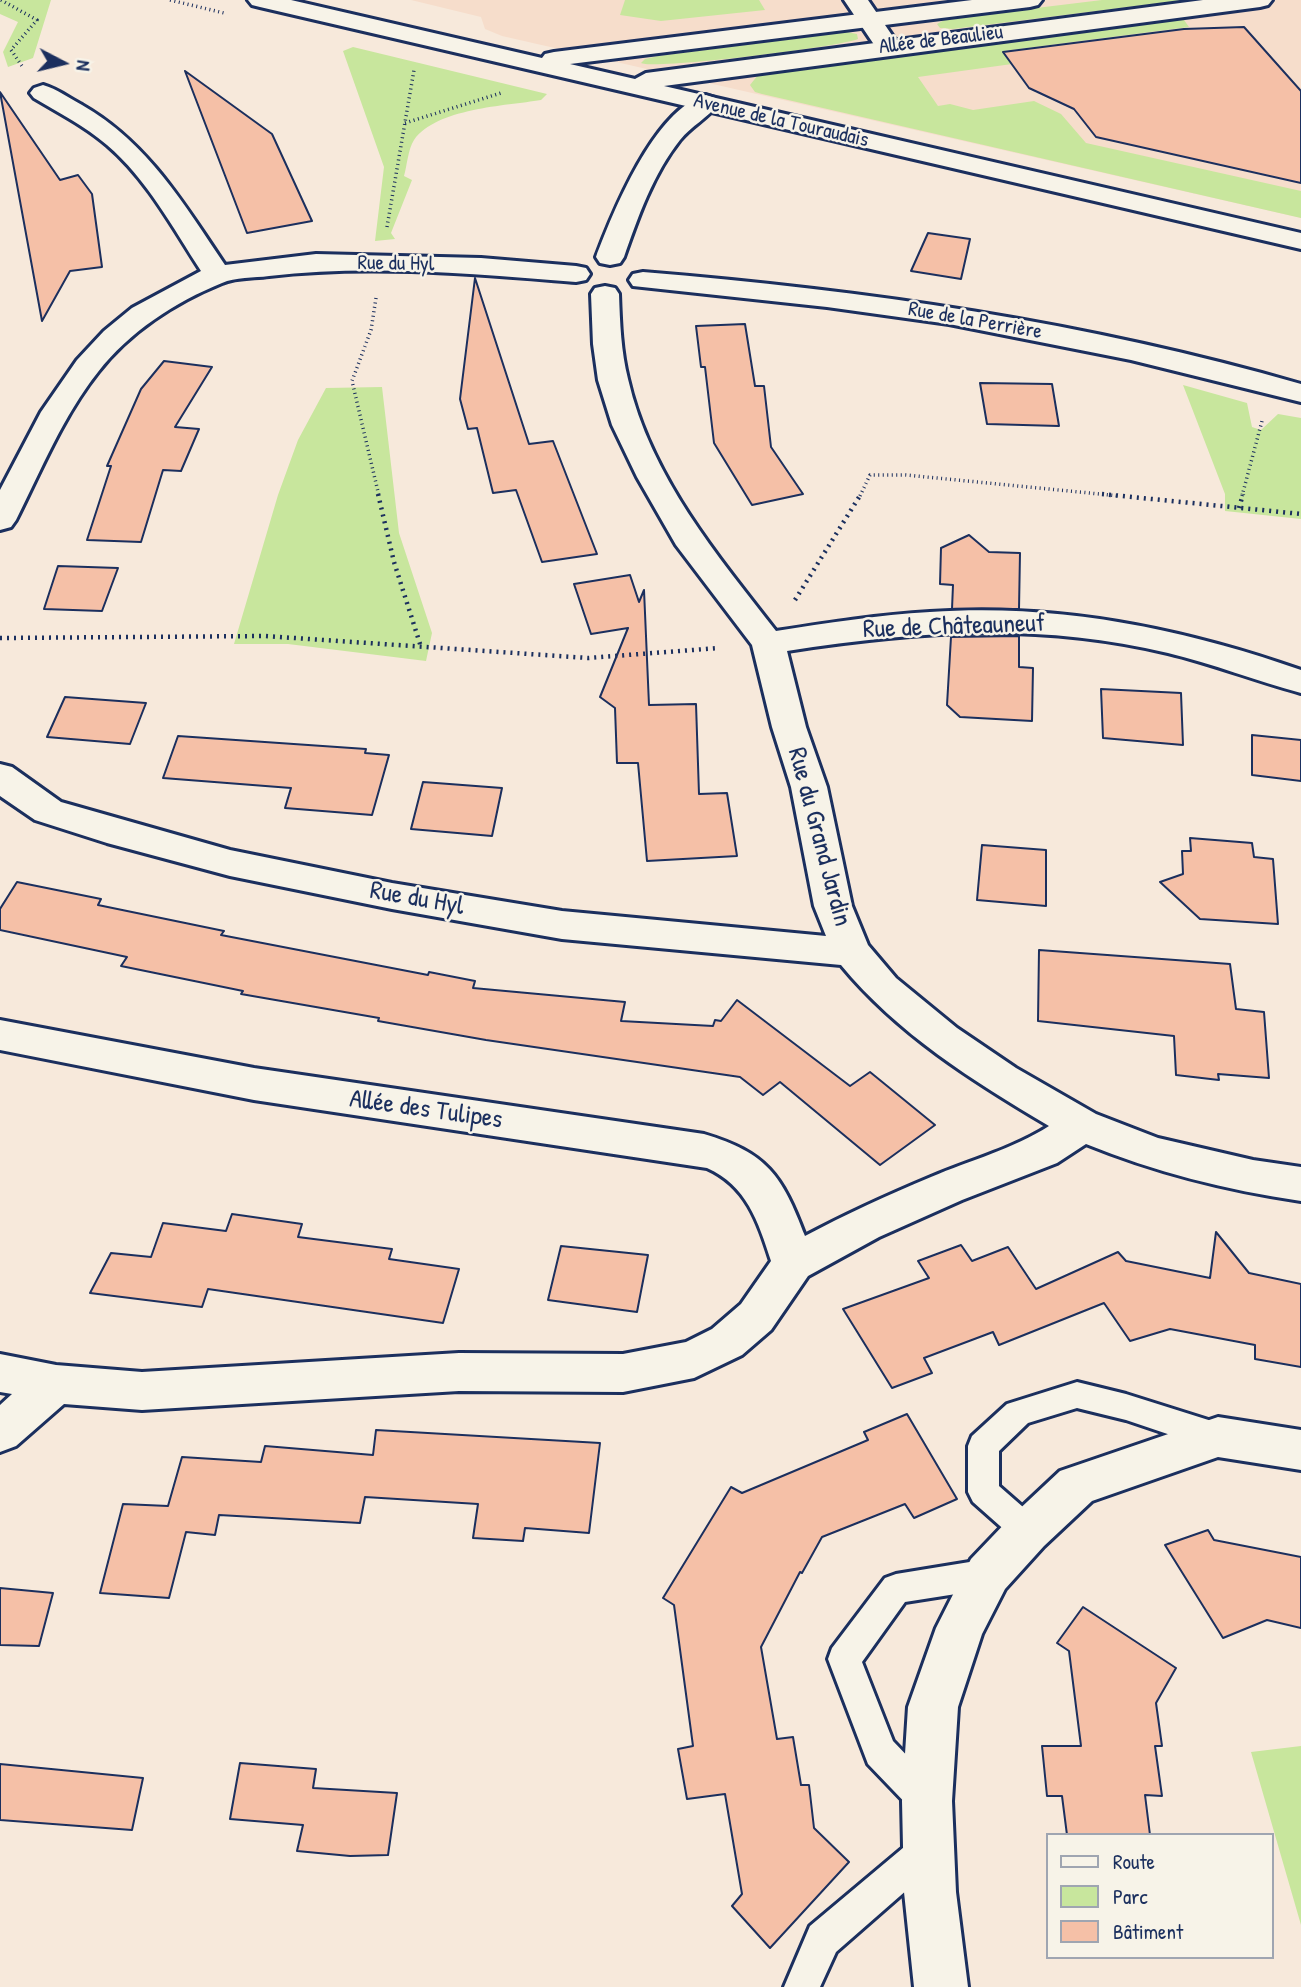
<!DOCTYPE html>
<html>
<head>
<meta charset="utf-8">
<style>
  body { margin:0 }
  #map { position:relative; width:1301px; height:1987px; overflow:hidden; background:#f7e9db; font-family:"Patrick Hand",sans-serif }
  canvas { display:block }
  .legend { position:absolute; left:1046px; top:1833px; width:228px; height:126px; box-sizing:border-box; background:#f7f3e8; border:2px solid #9fa5b1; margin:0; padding:9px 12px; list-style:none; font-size:21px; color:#1b2f5e }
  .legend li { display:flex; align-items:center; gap:14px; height:35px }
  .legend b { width:35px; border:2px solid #9fa5b1 }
  .north { position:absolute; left:28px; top:28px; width:70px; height:70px; -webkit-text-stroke:5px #f7f3e8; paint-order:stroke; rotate:97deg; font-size:19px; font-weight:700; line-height:28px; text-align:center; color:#1b2f5e }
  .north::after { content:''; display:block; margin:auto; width:24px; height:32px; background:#1b2f5e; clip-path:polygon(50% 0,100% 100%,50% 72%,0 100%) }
</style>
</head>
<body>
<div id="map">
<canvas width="1301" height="1987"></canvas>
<ul class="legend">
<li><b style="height:9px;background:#f7f3e8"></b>Route</li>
<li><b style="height:19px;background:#c8e69d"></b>Parc</li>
<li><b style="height:19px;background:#f5c0a7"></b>Bâtiment</li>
</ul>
<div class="north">N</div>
</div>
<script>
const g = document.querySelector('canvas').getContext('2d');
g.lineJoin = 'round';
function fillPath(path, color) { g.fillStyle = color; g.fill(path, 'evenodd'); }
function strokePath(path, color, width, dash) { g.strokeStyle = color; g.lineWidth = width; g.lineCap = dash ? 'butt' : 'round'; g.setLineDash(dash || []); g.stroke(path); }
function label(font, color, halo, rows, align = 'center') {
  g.font = font + ' "Patrick Hand",sans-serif'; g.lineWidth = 5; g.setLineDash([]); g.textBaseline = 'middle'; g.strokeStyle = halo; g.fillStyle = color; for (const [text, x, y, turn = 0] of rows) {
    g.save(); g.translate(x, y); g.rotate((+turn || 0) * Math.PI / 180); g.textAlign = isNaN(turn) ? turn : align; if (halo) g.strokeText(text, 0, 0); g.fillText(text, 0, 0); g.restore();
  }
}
const built = new Path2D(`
  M 411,0 L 1301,0 L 1301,218 L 502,36 L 485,29 L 481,17 Z`);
const green = new Path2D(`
  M 0,0 L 51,0 L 33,58 L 8,67 L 3,52 L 18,22 L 0,14 Z
  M 625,0 L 759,0 L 765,10 L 661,21 L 620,15 Z
  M 1102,0 L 1185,0 L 953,29 L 940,28 L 937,24 L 946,19 Z
  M 1173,20 L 1184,20 L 1189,27 L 1004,51 L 1012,64 L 918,77 L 938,106 L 950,104 L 973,110 L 1034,101 L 1061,114 L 1086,143 L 1301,191 L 1301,218 L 762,94 L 755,92 L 750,85 L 758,75 L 774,71 Z
  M 847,32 L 857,34 L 858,39 C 839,47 654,70 641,63 L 645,59 L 658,56 Z
  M 353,47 L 547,94 L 541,100 C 505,106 437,108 414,140 C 408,149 407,166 404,176 L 412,180 L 391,233 L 395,239 L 375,241 L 384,167 L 343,51 Z
  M 1183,385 L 1247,403 L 1252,427 L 1261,430 L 1278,414 L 1301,418 L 1301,519 L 1225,511 L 1225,494 Z
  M 382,387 L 399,533 L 432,633 L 426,661 L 288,644 L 234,644 L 278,495 L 298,440 L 326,388 Z
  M 1301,1746 L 1301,1925 L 1251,1752 Z`);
const building = new Path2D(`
  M 1244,27 L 1301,91 L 1301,183 L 1096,137 L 1074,109 L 1029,88 L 1003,52 L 1184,29 Z
  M 185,71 L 272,134 L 312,221 L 247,233 Z
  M 0,92 L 60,180 L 78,175 L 92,194 L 102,267 L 70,271 L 42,321 Z
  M 928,233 L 970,239 L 961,279 L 911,271 Z
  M 475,278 L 529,444 L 553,441 L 597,554 L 542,562 L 516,490 L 493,493 L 477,428 L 468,429 L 460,399 Z
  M 745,324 L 755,386 L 764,386 L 771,447 L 803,494 L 752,505 L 714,443 L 705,367 L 701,367 L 696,326 Z
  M 164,361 L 212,367 L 175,427 L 199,429 L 181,471 L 163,470 L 141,542 L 87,540 L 111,466 L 107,466 L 141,389 Z
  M 980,383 L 1052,384 L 1059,426 L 987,424 Z
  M 969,535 L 989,552 L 1020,553 L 1019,609 L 952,609 L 953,585 L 940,584 L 941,548 Z
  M 58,566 L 118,568 L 102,611 L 44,609 Z
  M 630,575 L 639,602 L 644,590 L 649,705 L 696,704 L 699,794 L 727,793 L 737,856 L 647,861 L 638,763 L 617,763 L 615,708 L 600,697 L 628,628 L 591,634 L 574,584 Z
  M 1019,636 L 1019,667 L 1033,668 L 1032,721 L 960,717 L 947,705 L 951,637 Z
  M 1101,689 L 1181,693 L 1183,745 L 1103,738 Z
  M 65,697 L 146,703 L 130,744 L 47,737 Z
  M 1252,735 L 1301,740 L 1301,781 L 1252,775 Z
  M 178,736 L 366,749 L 365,753 L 389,755 L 372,815 L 285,808 L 291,788 L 163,778 Z
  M 423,782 L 502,788 L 492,836 L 411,829 Z
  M 1190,838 L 1252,843 L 1254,857 L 1273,859 L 1278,924 L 1200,919 L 1160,882 L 1183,874 L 1182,851 L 1191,851 Z
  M 982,845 L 1046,850 L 1046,906 L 977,900 Z
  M 17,882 L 101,899 L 98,905 L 224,931 L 221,935 L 428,975 L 429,972 L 475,981 L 473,988 L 625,1002 L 621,1021 L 713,1026 L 715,1020 L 721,1021 L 737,1000 L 850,1086 L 870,1072 L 935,1125 L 880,1165 L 780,1082 L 763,1095 L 740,1077 L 486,1040 L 378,1021 L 379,1018 L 241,994 L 243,991 L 121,966 L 127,957 L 0,930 L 0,909 Z
  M 1039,950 L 1230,964 L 1236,1009 L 1264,1012 L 1269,1078 L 1218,1074 L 1219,1080 L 1176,1075 L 1174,1036 L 1038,1021 Z
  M 232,1214 L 302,1224 L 298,1237 L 392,1249 L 389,1259 L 459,1269 L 443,1323 L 208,1289 L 202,1307 L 90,1293 L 111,1253 L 151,1257 L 163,1223 L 226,1231 Z
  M 1216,1232 L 1249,1273 L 1301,1284 L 1301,1367 L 1255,1359 L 1255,1345 L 1170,1329 L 1130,1341 L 1104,1303 L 999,1345 L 993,1332 L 924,1358 L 932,1373 L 892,1388 L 843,1309 L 929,1278 L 918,1261 L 961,1245 L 972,1261 L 1008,1247 L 1036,1289 L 1118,1252 L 1126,1261 L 1210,1278 Z
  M 561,1246 L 648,1255 L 637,1312 L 548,1300 Z
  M 907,1414 L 957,1499 L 914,1518 L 905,1504 L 822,1537 L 802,1573 L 800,1572 L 761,1647 L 777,1739 L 793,1737 L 801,1785 L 809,1785 L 814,1828 L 849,1862 L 770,1948 L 732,1906 L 742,1894 L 725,1794 L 687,1799 L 678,1749 L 693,1746 L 674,1605 L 663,1598 L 731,1487 L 742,1493 L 868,1440 L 864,1432 Z
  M 376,1430 L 600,1443 L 589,1533 L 525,1528 L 523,1541 L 473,1538 L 478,1504 L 365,1497 L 360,1523 L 219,1515 L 215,1535 L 186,1532 L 169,1598 L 100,1593 L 123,1504 L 168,1506 L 182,1457 L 261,1462 L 265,1446 L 373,1455 Z
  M 1208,1530 L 1214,1540 L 1301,1557 L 1301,1628 L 1267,1620 L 1223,1638 L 1165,1545 Z
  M 0,1588 L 53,1593 L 39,1646 L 0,1645 Z
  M 1083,1607 L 1176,1668 L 1156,1703 L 1162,1746 L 1155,1746 L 1162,1796 L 1145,1795 L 1150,1835 L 1067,1835 L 1062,1796 L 1047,1796 L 1042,1746 L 1081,1746 L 1069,1651 L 1057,1643 Z
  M 240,1763 L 316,1769 L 313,1788 L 397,1793 L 388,1855 L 350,1856 L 297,1851 L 303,1825 L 230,1819 Z
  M 0,1764 L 143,1778 L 132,1830 L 0,1820 Z`);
const pathFar1 = new Path2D(`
  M 1,0 L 37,20 L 11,50 L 22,66
  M 170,0 L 224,13
  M 405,123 L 501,93
  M 387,227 L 414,70
  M 376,298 L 371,330 L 352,381 L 379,496
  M 860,496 L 870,475 L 906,475 L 1120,496
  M 1242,496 L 1262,421`);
const path = new Path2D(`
  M 378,494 L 394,562 L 421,647
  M 1102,494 L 1301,514
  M 1239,508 L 1243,494
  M 795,600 L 861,494
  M 0,638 L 265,636 L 588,658 L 719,648`);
const lane = new Path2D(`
  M 1077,1382 L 1126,1394 L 1218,1423 L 1229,1427 L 1233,1437 L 1229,1447 L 1218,1451 L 1126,1420 L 1077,1408 L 1028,1423 L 999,1451 L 999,1486 L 1039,1521 L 1044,1531 L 1039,1541 L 1028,1545 L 1017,1541 L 973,1502 L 968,1492 L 968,1446 L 972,1436 L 1007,1404 Z
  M 988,1559 L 999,1564 L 1004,1574 L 999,1584 L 988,1589 L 905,1602 L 862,1662 L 893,1741 L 939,1789 L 944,1801 L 939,1813 L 927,1818 L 915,1813 L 868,1764 L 828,1659 L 832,1648 L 885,1578 L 896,1574 Z
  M 928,1832 L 940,1837 L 945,1849 L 940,1861 L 836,1952 L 820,1987 L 784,1987 L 810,1926 L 916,1837 Z`);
const street = new Path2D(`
  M 844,0 L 868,0 L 900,47 L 897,52 L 888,54 L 879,52 Z
  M 43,85 C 57,89 69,98 82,105 C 147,142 184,204 225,265 L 316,254 L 481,258 L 576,266 L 586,268 L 590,274 L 586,280 L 576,282 C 475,274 370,264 269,276 C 254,278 235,277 222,283 C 175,302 129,332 98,372 C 63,416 41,470 16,520 L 11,527 L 0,530 L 0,490 L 41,412 L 77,360 L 104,331 L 132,308 L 201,271 C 173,228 147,179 107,145 C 85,126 59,113 34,98 L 30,93 L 34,88 Z
  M 706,95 L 715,98 L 719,103 C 708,118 691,126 680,140 C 653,174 638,217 624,257 L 620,263 L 610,265 L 600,263 L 596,257 C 613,212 655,108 706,95 Z
  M 643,272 C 864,290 1087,322 1301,384 L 1301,402 L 1131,360 L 949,324 L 827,307 L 633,286 L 629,280 L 633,274 Z
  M 605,286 L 615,288 L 619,294 C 620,323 621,351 628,379 C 650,476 717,555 776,631 C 827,623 878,615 930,612 C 1056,603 1182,628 1301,670 L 1301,693 C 1256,681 1214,664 1168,653 C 1037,622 918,631 787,651 L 806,727 L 827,787 L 852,906 L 868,945 L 896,978 L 957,1028 L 1016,1068 L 1096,1114 L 1158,1138 L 1253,1160 L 1301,1167 L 1301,1201 C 1226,1190 1155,1172 1086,1144 L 1057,1163 L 962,1200 L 879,1237 L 808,1276 L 771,1330 L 742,1355 L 694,1378 L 623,1392 L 459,1391 L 142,1410 L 64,1404 L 16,1446 L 0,1452 L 0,1405 L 12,1394 L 0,1392 L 0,1354 L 56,1365 L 142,1372 L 459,1353 L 623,1354 L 686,1342 L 712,1329 L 741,1304 L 771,1261 C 758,1221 747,1186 707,1168 L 254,1100 L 0,1050 L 0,1020 L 254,1068 L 704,1134 C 767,1153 782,1175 805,1236 C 846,1214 888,1195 931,1177 C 971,1160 1013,1149 1049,1126 C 973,1081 898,1034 841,965 L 562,939 L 392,909 L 230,876 L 107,843 L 35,820 L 0,796 L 0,764 L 12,767 L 61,802 L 230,850 L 392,883 L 562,911 L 826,936 L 814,906 L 791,787 L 772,727 L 752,645 L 676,545 L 637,477 L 612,425 L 598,380 L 593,344 L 591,294 L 595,288 Z
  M 1218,1417 L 1301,1430 L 1301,1470 L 1218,1457 L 1092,1501 L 1044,1546 L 1005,1589 L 982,1634 L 958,1707 L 952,1801 L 956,1892 L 968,1987 L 914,1987 L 904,1892 L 902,1801 L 908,1707 L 936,1628 L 971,1559 L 1012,1516 L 1060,1471 Z`);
const secondary = new Path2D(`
  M 248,0 L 291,0 L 542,58 L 545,54 L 554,52 L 972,0 L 1042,0 L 1038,5 L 1030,7 L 570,64 L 635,79 L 646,73 L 1203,0 L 1272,0 L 1268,5 L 1260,7 L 664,86 L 1301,233 L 1301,249 L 260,7 L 252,5 Z`);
const farStreetnames = [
  ["Allée de Beaulieu",941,40,-7],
  ["Avenue de la Touraudais",781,121,13],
  ["Rue du Hyl",396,264,1],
  ["Rue de la Perrière",975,321,10]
];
const streetNames = [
  ["Rue de Châteauneuf",954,627,-2],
  ["Rue du Grand Jardin",819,837,75],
  ["Rue du Hyl",417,899,10],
  ["Allée des Tulipes",426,1110,8]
];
fillPath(built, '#f6ddcb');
fillPath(green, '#c8e69d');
fillPath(building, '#f5c0a7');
strokePath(building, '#1b2f5e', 2);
strokePath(lane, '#1b2f5e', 6);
strokePath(street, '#1b2f5e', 6);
strokePath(secondary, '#1b2f5e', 6);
strokePath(pathFar1, '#1b2f5e', 3.5, [1, 3.5]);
strokePath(path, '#1b2f5e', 4.5, [2, 5]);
fillPath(lane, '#f7f3e8');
fillPath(street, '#f7f3e8');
fillPath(secondary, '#f7f3e8');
label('21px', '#1b2f5e', '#f7f3e8', farStreetnames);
label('26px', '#1b2f5e', '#f7f3e8', streetNames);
</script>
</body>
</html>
